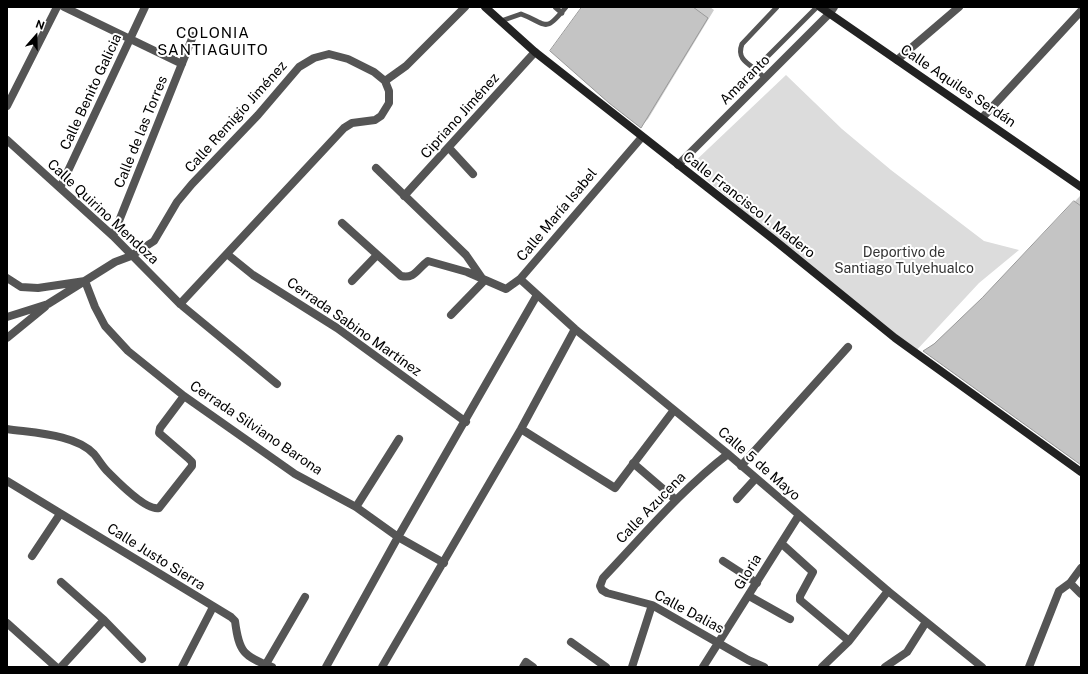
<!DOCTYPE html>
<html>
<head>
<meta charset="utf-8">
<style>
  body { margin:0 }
  #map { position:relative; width:1088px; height:674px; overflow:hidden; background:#fff; font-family:"Public Sans",sans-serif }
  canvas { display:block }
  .frame { position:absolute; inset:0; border:8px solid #000; pointer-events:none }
  .north { position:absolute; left:16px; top:16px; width:40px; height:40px; -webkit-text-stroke:3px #fff; paint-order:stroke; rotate:20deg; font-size:11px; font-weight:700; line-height:16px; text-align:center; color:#000 }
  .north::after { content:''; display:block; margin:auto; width:14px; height:18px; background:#000; clip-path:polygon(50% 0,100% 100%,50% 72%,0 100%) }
</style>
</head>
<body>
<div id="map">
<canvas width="1088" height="674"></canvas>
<div class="frame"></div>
<div class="north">N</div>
</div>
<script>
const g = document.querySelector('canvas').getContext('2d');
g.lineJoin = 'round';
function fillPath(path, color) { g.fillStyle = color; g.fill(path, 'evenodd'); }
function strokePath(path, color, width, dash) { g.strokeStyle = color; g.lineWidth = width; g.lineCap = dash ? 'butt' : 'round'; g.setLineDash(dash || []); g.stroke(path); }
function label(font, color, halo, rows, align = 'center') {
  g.font = font + ' "Public Sans",sans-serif'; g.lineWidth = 4; g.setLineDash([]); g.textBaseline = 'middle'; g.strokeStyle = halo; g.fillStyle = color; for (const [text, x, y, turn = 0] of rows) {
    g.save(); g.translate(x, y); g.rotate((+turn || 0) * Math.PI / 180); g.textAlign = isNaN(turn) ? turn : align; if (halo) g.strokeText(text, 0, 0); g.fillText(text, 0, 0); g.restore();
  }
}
const green = new Path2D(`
  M 786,75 L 842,129 L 891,170 L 984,241 L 1019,250 L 979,283 L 914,353 L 690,166 Z`);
const shadow = new Path2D(`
  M 583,7 L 710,7 L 714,10 L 648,119 L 640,127 Z
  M 1080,196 L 1081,197 L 1081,462 L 924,351 L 940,339 L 985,296 Z`);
const building = new Path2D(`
  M 582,7 L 693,7 L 708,18 L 641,128 L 609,103 L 550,51 Z
  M 1074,201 L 1081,206 L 1081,465 L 923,351 L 934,344 L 982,298 Z`);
const service = new Path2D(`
  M 555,7 L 562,13
  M 777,7 L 742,44 C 737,57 745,62 755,69 L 817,7
  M 501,21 L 521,14 C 548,24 544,34 566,7
  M 755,69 L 765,78`);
const minor = new Path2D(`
  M 64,7 L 182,64
  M 897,60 L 959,7
  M 385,81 L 406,66 L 465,7
  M 7,106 L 57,7
  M 982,118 L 1081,11
  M 7,140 L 113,236 L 180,304 L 277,384
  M 449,148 L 473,174
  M 678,165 L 830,13 L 834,7
  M 376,168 L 466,255 L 484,281
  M 60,188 L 145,7
  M 404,196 L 535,52
  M 342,223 L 401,276 C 415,279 417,269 428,261 L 467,272 L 506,289 L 520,279 L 642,137
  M 113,236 L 193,36
  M 227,254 L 253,275 L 337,328 L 466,422
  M 7,278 L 21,287 L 38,288 L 85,281 L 95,307 L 105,326 L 128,351 L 184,396 L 295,474 L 356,507 L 398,537 L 444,563
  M 520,279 L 575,329 L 728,454 L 888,591 L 982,667
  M 352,281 L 377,255
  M 451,315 L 484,281
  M 7,317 L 48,304 L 115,262 L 131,256 L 154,241 L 177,202 L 192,184 L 258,115 L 299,67 L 314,58 L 329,54 L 348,59 L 374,72 L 385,81 L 389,91 L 389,103 L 381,116 L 375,120 L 352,123 L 344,128 L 180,304
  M 7,338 L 45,307
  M 7,429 C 33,433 76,434 94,454 C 99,460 102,466 108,472 C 117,481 146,511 159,508 L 192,466 L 192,462 L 188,458 L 159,433 L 160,428 L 184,396
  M 521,429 L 615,488 L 674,410
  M 728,454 C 681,490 644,535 603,578 L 600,586 L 602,590 L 607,593 L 652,605 L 748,660 L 764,667
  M 633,463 L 676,500
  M 741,466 L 848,347
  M 7,481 L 231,617 L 235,621 C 239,652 243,656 272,667
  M 737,499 L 756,478
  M 356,507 L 399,439
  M 782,544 L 813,572 L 800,596 L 800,600 L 849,641
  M 32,556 L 60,514
  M 723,561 L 757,583
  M 61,582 L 104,620 L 142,659
  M 1070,583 L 1081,594
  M 749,596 L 790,619
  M 7,623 L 56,667
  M 571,642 L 606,667
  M 266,664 L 305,597
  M 61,667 L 104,620
  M 182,667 L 213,607
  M 326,667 L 398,537 L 537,295
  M 382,667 L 521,429 L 575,329
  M 523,667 L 526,662 L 533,667
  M 632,667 L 652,605
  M 703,667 L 799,515
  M 822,667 L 849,641 L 888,591
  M 885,667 L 907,652 L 926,622
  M 1029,667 L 1059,591 L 1070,583 L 1081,568`);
const secondary = new Path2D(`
  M 485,7 L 535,52 L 773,239 L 895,338 L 1081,472
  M 820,7 L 1081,187`);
const streetNames = [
  ["Amaranto",745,80,-45],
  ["Calle Aquiles Serdán",958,86,34],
  ["Calle Benito Galicia",91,92,-65],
  ["Cipriano Jiménez",460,116,-48],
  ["Calle Remigio Jiménez",236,117,-48],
  ["Calle de las Torres",141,132,-68],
  ["Calle Francisco I. Madero",749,205,38],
  ["Calle Quirino Mendoza",103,212,43],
  ["Calle María Isabel",557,215,-50],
  ["Cerrada Sabino Martínez",354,327,35],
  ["Cerrada Silviano Barona",256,428,34],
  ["Calle 5 de Mayo",759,464,41],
  ["Calle Azucena",651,508,-46],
  ["Calle Justo Sierra",156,557,32],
  ["Gloria",748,572,-58],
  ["Calle Dalias",689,612,28]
];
const parkNames = [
  ["Deportivo de",904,253],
  ["Santiago Tulyehualco",904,269]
];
const neighbourhoodNames = [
  ["COLONIA",213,33],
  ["SANTIAGUITO",213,50]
];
fillPath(green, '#dcdcdc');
fillPath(shadow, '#0003');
fillPath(building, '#c4c4c4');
strokePath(building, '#999', 1);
strokePath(service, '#555', 5);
strokePath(minor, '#555', 8);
strokePath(secondary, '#222', 8);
label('14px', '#000', '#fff', streetNames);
label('14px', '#333', '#fff', parkNames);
g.letterSpacing = '1px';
label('15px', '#000', '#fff', neighbourhoodNames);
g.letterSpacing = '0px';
</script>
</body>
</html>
